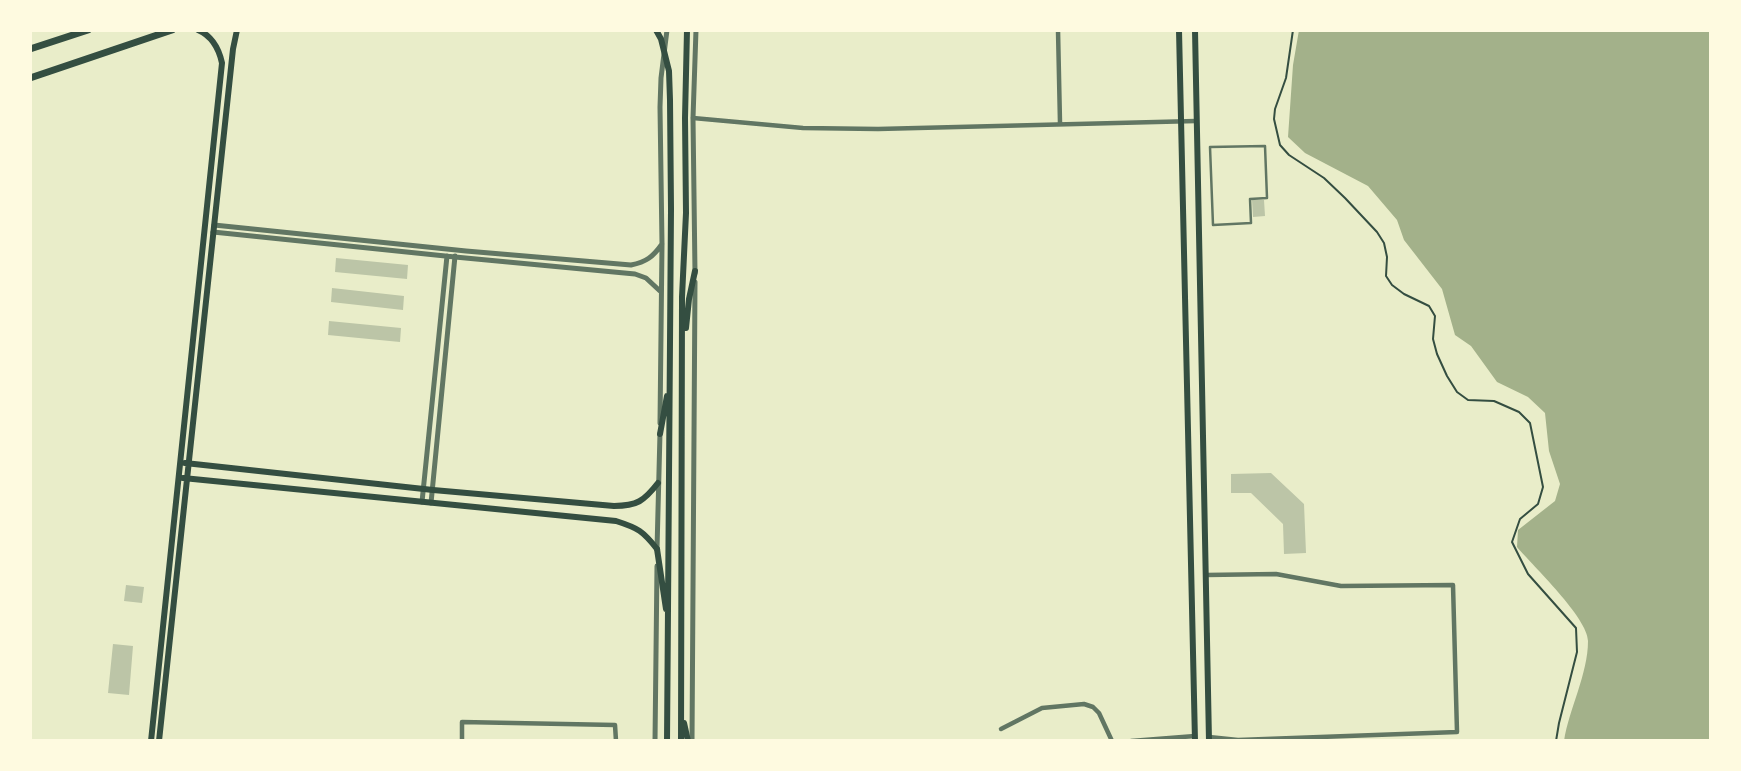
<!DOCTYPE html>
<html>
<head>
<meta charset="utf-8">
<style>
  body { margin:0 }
  #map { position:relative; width:1741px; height:771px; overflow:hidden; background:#e9edc9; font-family:"Archivo Narrow",sans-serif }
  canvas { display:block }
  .frame { position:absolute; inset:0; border:32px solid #fefae0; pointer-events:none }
</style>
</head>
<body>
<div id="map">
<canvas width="1741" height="771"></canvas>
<div class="frame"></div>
</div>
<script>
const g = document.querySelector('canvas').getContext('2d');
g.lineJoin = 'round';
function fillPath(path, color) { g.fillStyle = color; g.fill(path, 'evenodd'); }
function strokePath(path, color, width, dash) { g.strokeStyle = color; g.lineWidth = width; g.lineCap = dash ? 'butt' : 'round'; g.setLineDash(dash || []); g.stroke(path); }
const water = new Path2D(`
  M 1299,30 L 1711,30 L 1711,741 L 1564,741 C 1569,709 1588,674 1588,641 C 1588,618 1533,566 1517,547 L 1518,530 L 1555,501 L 1560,484 L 1549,451 L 1545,413 L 1528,397 L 1497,382 L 1471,346 L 1455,335 L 1442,289 L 1404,240 L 1397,220 L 1368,186 L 1305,153 L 1288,137 L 1293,65 Z`);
const building = new Path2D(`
  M 1252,200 L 1264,200 L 1265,216 L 1253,217 Z
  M 336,258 L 408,265 L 407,279 L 335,272 Z
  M 332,288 L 404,296 L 403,310 L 331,302 Z
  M 329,321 L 401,328 L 400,342 L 328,335 Z
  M 1271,473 L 1304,504 L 1306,553 L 1284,554 L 1283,524 L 1251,493 L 1231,493 L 1231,474 Z
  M 126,585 L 144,587 L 142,603 L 124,601 Z
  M 113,644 L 133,646 L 129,695 L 108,693 Z`);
const path = new Path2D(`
  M 1293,30 L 1286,78 L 1275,109 L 1274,119 L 1280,145 L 1289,155 L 1324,178 L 1345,198 L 1377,232 L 1384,243 L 1387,257 L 1386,276 L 1392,285 L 1404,294 L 1429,306 L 1435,316 L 1433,339 L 1437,354 L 1447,376 L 1457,392 L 1468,400 L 1494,401 L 1519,412 L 1530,423 L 1543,487 L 1538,504 L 1520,519 L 1512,542 L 1528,574 L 1576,628 L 1577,652 L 1559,723 L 1556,741`);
const pedestrian = new Path2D(`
  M 1265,146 L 1267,198 L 1250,199 L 1251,223 L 1213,225 L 1210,147 Z`);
const minor = new Path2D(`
  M 1058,30 L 1060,123
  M 693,118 L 803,128 L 878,129 L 1196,121
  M 1206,575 L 1276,574 L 1341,586 L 1453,585 L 1457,732 L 1238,740 L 1209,737
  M 1001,729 L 1042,708 L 1084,704 L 1093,707 L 1099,713 L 1112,741
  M 462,741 L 462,722 L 615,725 L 616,741
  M 1131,741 L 1195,736`);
const tertiary = new Path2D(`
  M 214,225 L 466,251 L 631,265 C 646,262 653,257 662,244
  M 213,232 L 455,257 L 635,274 L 646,278 L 660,291
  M 695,273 L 693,118 L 696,30
  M 660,423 L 662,244 L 660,107 L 661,78 L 667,30
  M 422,502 L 447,256
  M 431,503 L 455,256
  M 657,549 L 660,433
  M 655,741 L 657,566
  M 692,741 L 695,282`);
const secondary = new Path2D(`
  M 185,463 L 433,490 L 614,506 C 637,506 644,501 658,483
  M 183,478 L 616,521 C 638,528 643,531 657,549
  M 151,741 L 222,63 C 219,49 212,36 198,30
  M 159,741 L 233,49 L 237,30`);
const primary = new Path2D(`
  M 656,30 L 661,39 L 669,71 L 670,100 L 671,209 L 667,741
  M 1179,30 L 1195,741
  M 1195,30 L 1209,741
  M 686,328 L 689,299 L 695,271
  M 660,434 L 667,396
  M 657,549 L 666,609
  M 684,723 L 688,741
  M 681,741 L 682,297 L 686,213 L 685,118 L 687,30`);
const trunk = new Path2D(`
  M 30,49 L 88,30
  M 30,78 L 172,30`);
fillPath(water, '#a3b18a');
fillPath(building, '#bcc5a7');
strokePath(path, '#344e41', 2);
strokePath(pedestrian, '#617663', 2.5);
strokePath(minor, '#617663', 4.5);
strokePath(tertiary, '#617663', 5);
strokePath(secondary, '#344e41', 6);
strokePath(primary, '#344e41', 6);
strokePath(trunk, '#344e41', 7);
</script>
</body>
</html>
